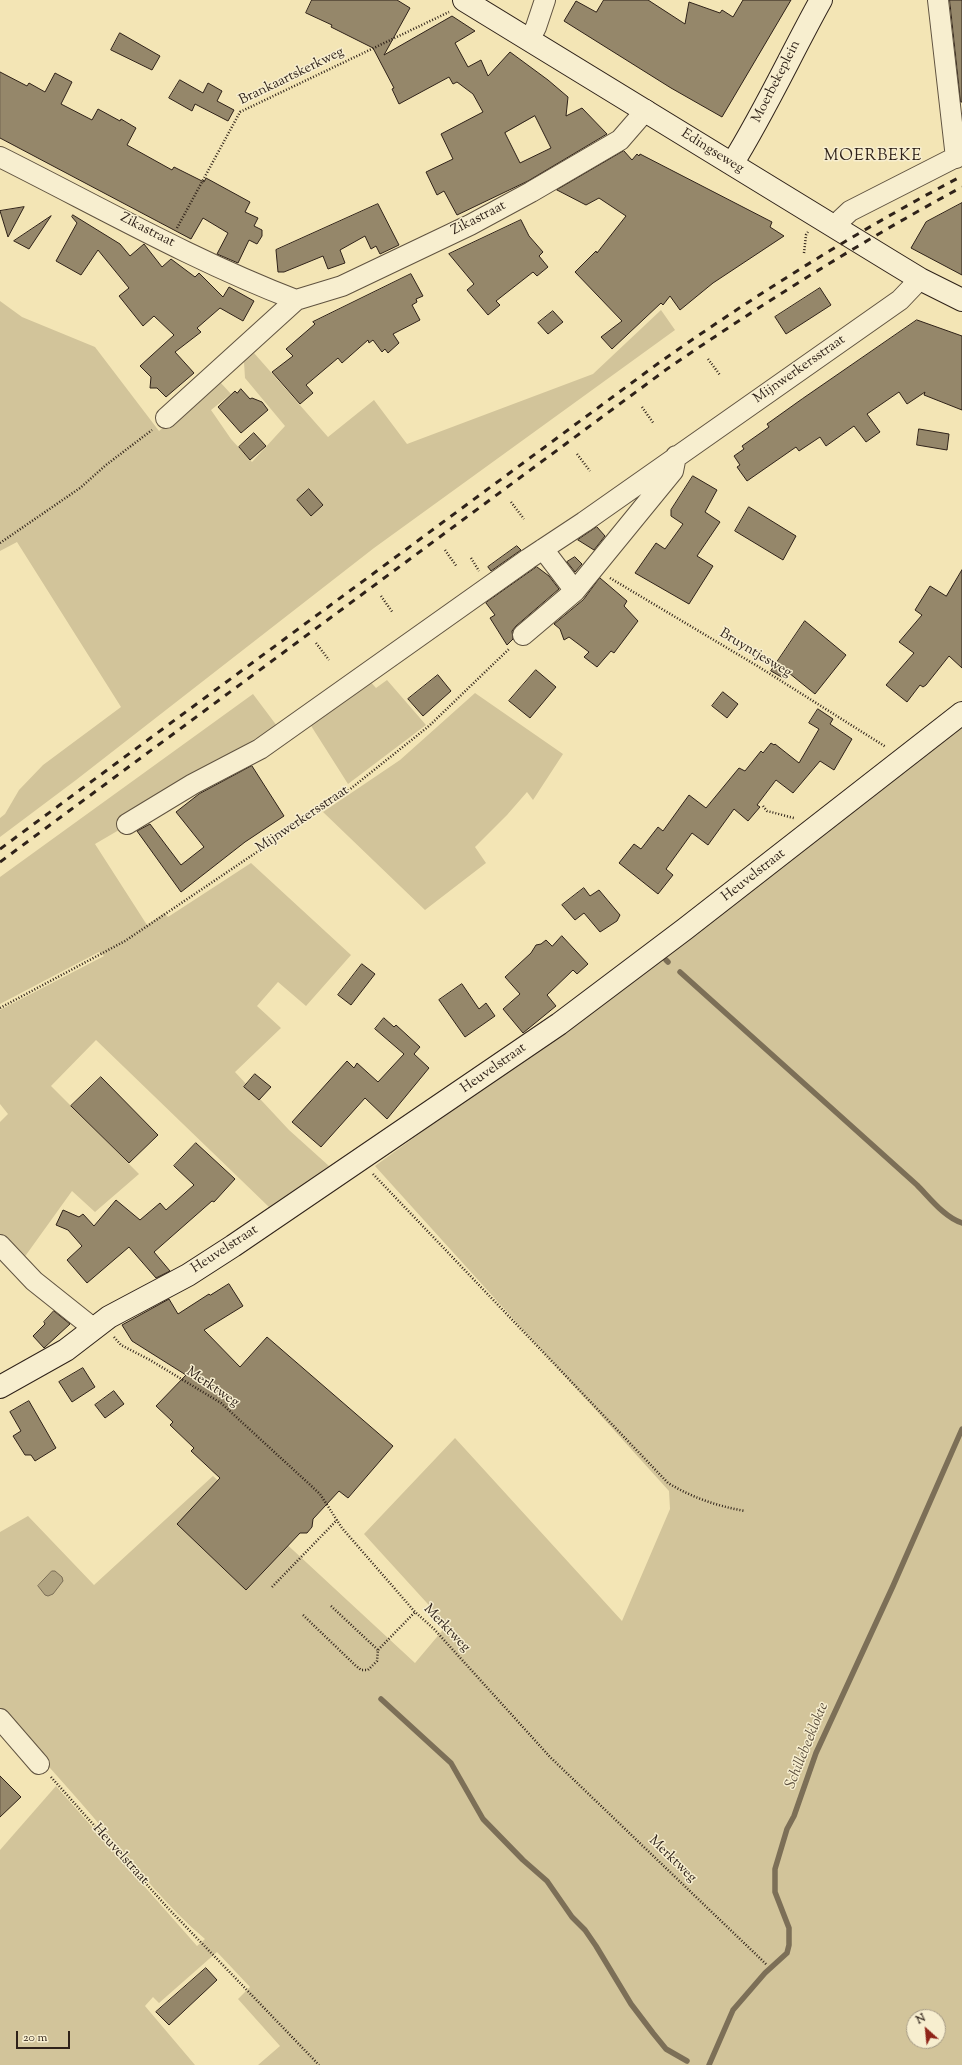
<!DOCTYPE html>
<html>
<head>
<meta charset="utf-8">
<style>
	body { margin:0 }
	#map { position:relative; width:962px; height:2065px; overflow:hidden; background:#f3e5b5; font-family:"Sorts Mill Goudy",serif }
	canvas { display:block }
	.north { position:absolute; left:906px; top:2009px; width:40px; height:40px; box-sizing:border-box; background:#f7eecf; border:1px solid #a79c86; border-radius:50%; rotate:333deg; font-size:11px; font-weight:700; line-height:16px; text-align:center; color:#2f2219 }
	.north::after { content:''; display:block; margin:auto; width:14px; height:18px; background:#8f2418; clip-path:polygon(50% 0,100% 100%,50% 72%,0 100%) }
	.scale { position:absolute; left:16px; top:2031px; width:54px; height:18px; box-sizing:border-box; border:2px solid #2f2219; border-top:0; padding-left:5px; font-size:12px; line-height:14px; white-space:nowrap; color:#2f2219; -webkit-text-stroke:3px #f7eecf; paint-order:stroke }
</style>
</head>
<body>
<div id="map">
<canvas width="962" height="2065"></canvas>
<div class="north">N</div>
<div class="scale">20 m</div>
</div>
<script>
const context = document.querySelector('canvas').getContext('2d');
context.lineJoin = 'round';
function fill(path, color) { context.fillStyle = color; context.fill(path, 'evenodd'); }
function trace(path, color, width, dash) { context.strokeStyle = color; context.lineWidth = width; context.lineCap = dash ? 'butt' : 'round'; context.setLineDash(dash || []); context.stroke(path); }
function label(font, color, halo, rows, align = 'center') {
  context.font = font + ' "Sorts Mill Goudy",serif'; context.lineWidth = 3; context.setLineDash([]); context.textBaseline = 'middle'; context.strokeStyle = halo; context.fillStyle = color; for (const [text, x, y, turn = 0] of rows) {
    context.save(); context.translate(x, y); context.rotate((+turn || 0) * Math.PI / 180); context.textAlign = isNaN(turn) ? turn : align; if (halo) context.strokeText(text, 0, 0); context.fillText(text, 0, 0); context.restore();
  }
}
const green = new Path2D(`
	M0,301l22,16 73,30 64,84 61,-49 11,12 -20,16 20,29 21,23 33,-36 -40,-48 -1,-16 10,-9 74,84 46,-37 33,44 186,-70 68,-64 14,20 -301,218 -298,232 -76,57v-19l5,-4 14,-24 24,-25 78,-58 -104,-165 -17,9z
	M368,679l8,9 11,-8 39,45 -78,59 -40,-63z
	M475,693l88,61 -30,46 -6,-8 -20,23 -32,32 11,16 -61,47 -102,-98 77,-52z
	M253,694l24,32 -99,58 -47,39 -36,21 52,81 17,-12 4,4 83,-54 100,92 -45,51 -28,-24 -21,24 24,22 -46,44 54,58 40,36 -60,41 -173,-167 -45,46 88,88 -44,38 -23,-21 -51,71 -21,-28v-112l8,-8 -8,-10v-94l104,-54 -5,-4 -99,52v-127z
	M962,728v1337h-704l22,-19 -42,-47 12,-12 -33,-35 -58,51 -6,-6 -8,9 50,59h-195v-215l56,-64 141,160 8,-7c-37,-31 -68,-71 -99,-107 -35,-41 -70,-80 -106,-119v-181l28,-16 66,69 119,-109 202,187 32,-38 -83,-91 91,-96 167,183 48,-112 -1,-18 -294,-325 360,-262zM914,2017h24v24h-24z`);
const water = new Path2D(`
	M52,1571h3l7,6 1,4 -10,13 -5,2 -3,-1 -7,-9z`);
const stream = new Path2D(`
	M666,960l2,2
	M680,972l237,213c13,13 27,32 45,38
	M381,1699l70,64 32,56 40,41 24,21 25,36 13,13 11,16 35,58 22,29 13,16 21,12
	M709,2065l24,-55 32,-37 22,-20 2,-8v-17l-14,-36v-23l12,-40 7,-13 22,-63 77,-167 69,-157`);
const building = new Path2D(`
	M312,0h85l13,8 -26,47 68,-39 23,15 -20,12 13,24 13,-7 7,16 22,-24 38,28 20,17 -2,19 16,-8 25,26 -79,47 -71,34 -13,-24 -7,4 -11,-23 27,-13 -12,-25 42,-22 -10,-18 -16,-12 -4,2 -4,-7 -50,27 -7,-15 2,-1 -21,-40 -42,-21 1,-2 -26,-12zM535,116l16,32 -31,15 -15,-30z
	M604,0h44l37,24 4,-22 31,11 2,-3 11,7 10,-17h48l-69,117 -51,-29 -107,-67 12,-20 20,11z
	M950,0h12v102h-1z
	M120,33l40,23 -8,14 -41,-20z
	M0,72l27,14 2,-3 16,9 10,-19 17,9 -11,22 31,16 6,-11 22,12 1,-2 15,9 -9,17 45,25 2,-3 30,15 2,-4 44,24 -5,10 13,6 -4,8 8,4v6l-5,8 -8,-4 -11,23 -21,-9 11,-21 -25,-15 -12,21 -191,-101z
	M180,80l23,13 5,-10 14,8 -5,10 17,9 -6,11 -33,-17 -3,7 -23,-13z
	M624,151l8,9 5,-6 2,2 1,-2 132,68 -2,5 14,9 -71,47 -33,27 -10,-14 -7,9 -2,-2 -49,46 -11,-12 21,-16 -47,-49 21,-21 1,2 29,-37 -27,-18 -13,7 -29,-15z
	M962,203v72l-51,-27 15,-26z
	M378,204l21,41 -19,9 -4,-8 -5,3 -6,-13 -25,14 5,13 -17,6 -5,-13 -39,16h-6l-2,-22z
	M24,207l-16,30 -8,-26z
	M73,215l47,29 10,12 14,-12 18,23 9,-8 24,18 4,-4 24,24 6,-10 25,14 -11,20 -23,-13 -23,20 4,4 -26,20 19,21 -28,24 -9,-9h-7l1,-11 -11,-11 34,-31 -20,-19 -11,10 -24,-30 10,-8 -31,-38 -17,25 -25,-14 21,-38 -5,-6z
	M51,216l-22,33 -15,-8z
	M521,220l8,16 14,16 -4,4 9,11 -11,9 -4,-4 -37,29 4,4 -12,10 -21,-25 7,-6 -25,-30z
	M411,274l12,22 -7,3 1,3 -5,3 8,15 -27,14 6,9 -11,10 -3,-4 -3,3 -9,-12 -4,3 -1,-3 -26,23 -4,-5 -32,27 7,8 -13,11 -28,-32 21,-16 -7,-7 29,-25 -2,-2z
	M820,288l11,17 -45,29 -11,-17z
	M553,311l10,11 -15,12 -10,-11z
	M917,320l45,16v74l-38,-15 1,-3 -18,12 -8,-12 -32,22 13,18 -14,10 -12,-16 -28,20 -6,-9 -21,14 -3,-4 -49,34 -10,-14 3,-2 -6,-9 10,-7 -2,-3 27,-19 -2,-3 35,-25z
	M241,389l9,10 2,-1 10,4 6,8 -27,23 -23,-26 17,-16 2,2z
	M919,429l30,5 -2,16 -30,-5z
	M254,433l12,13 -16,14 -11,-13z
	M693,476l24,14 -12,22 15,10 -23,34 16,10 -24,38 -54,-31 21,-30 9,6 18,-25 -12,-8v-6z
	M309,489l14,16 -12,11 -14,-16z
	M749,507l47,29 -13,24 -48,-29z
	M597,527l8,9 -11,14 -16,-10z
	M517,546l4,4 -30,21 -3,-4z
	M575,557l7,7 -7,8 -8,-10z
	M537,567l12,9 10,13 -43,37 -4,5 1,8 -6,6 -17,-27 5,-3 -9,-12z
	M962,570v98l-13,-12 -23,29 -3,2 -3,-2 -13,17 -21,-17 28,-32 -15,-11 23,-27 -7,-5 15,-24 16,10z
	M600,578l27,23 -3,5 14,15 -24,32 -3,-2 -14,16 -13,-10 5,-5 -20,-15 -5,3 -4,-11 -6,-5 29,-24z
	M805,621l41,34 -31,39 -26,-21 -4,6 -14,-8z
	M536,670l20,17 -26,31 -21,-17z
	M438,675l13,16 -28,25 -15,-17z
	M723,692l15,12 -11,14 -15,-12z
	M818,709l15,10 -3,5 22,15 -18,31 -14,-9 -27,32 -17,-13 -19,25 3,2 -12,14 -14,-12 -26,36 -16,-12 -26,36 7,6 -15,19 -39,-31 15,-19 7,5 17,-22 5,4 26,-36 17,13 33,-40 6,3 16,-20 2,2 8,-10 3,2 1,-1 24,19 20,-34 -10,-6z
	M252,766l32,50 -39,26 -64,50 -44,-61 13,-7 31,41 23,-18 -28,-35 23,-18z
	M584,888l6,8 9,-6 21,25 -3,6 -17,11 -16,-19 -9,7 -13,-15z
	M562,936l26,28 -11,10 -4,-4 -26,25 9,11 -33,27 -20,-24 17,-15 -15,-17 26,-24 5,-8 5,-1 5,-4 6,6z
	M362,964l13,10 -24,31 -13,-10z
	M462,984l17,25 7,-6 9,13 -30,21 -26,-37z
	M384,1018l10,9 2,-2 24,22 -6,7 15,14 -42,51 -22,-21 -44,49 -29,-25 55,-61 7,7 3,-5 21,19 26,-28 -29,-25z
	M255,1074l16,13 -12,13 -15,-13z
	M101,1077l57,58 -29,28 -58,-57z
	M196,1143l39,36 -21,23 -2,-1 -58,51 16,19 -14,7 -27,-31 -42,36 -20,-23 15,-14 -14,-16 -12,-5 7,-15 16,7 4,-3 11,12 22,-26 24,20 20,-17 6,7 28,-25 -20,-19z
	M229,1284l14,22 -39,24 36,37 27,-30 126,109 -45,52 -9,-7 -26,28 -1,8 -5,6h-7l-54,57 -69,-66 43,-46 -29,-27 3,-3 -24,-23 3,-3 -17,-16 30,-31 -54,-34 -10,-16 47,-26 9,15 31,-20 1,1z
	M54,1311l16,13 -26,24 -11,-12 12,-12 -1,-2z
	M83,1368l12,19 -23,15 -13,-20z
	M114,1391l10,13 -19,14 -10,-13z
	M29,1401l27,47 -21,13 -4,-6h-6l-12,-19 8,-5 -11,-19z
	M0,1776l21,21 -21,20z
	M206,1968l11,12 -48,45 -13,-13z`);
const path = new Path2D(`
	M177,228l63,-116 209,-100
	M804,253l2,-18 2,-3
	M708,359l12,16
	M642,407l12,17
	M577,454l13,17
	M511,502l13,17
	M0,543l80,-55 26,-23 46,-35
	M445,550l12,17
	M471,558l8,13
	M610,578l149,89 127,80
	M381,596l12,17
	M316,643l13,17
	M763,806l4,5 27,7
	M0,1008l125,-67 224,-151 80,-64 81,-78
	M373,1174l295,309c25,15 49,23 77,28
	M114,1337l7,8 29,15 71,43 99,91 22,34 73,84 19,17 116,128 217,208
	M272,1587l65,-67
	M331,1606l47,44
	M303,1615l52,50 6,5h7l9,-9 1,-11 37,-38
	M51,1777l115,129 153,159`);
const street = new Path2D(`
	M938,0l18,158
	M530,39l6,-12 9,-27
	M0,157c98,49 194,104 296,143
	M834,226l16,-15 112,-57
	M166,418l130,-118 46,-14 128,-61 61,-33 89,-52 26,-30
	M543,549l32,42
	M523,635l52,-44 98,-120 3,-15
	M127,824l66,-40 67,-35 268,-190 56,-37 316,-222 20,-21
	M0,1245l34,36 59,47
	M0,1719l39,45`);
const secondary = new Path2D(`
	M464,0l428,262 28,17 42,21
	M732,164c33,-53 59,-110 89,-164
	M0,1387l66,-37 43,-33 79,-42 45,-29 326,-222 126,-95 277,-216`);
const rail = new Path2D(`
	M0,849l660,-487c97,-68 197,-131 302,-186
	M0,862l667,-493c95,-65 193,-127 295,-182`);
const streetNames = [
	["Brankaartskerkweg",292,77,-26],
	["Moerbekeplein",777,82,-63],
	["Edingseweg",712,152,32],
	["Zikastraat",479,219,-27],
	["Zikastraat",147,231,27],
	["Mijnwerkersstraat",800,370,-35],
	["Bruyntjesweg",755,654,31],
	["Mijnwerkersstraat",303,820,-34],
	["Heuvelstraat",754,876,-38],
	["Heuvelstraat",494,1069,-35],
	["Heuvelstraat",225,1250,-33],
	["Merktweg",212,1388,34],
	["Merktweg",446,1629,46],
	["Heuvelstraat",120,1855,48],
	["Merktweg",672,1860,44]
];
const waterNames = [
	["Schillebeeklokte",808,1746,-68]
];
const quarterNames = [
	["MOERBEKE",873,157]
];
fill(green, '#d2c49a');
fill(water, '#b0a380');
trace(water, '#7c6f57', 1);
trace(stream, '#7c6f57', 5.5);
fill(building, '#95876a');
trace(building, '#2f2219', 1);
trace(street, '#605340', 22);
trace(secondary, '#2f2219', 24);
trace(path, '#2f2219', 2.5, [1, 2]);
trace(street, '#f7eecf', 20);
trace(secondary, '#f7eecf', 22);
trace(rail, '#2f2219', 3, [7, 7]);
label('14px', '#2f2219', '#f7eecf', streetNames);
label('italic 15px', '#5c4f3d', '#f7eecf', waterNames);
context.letterSpacing = '1px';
label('16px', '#2f2219', '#f7eecf', quarterNames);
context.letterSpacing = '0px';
</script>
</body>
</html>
